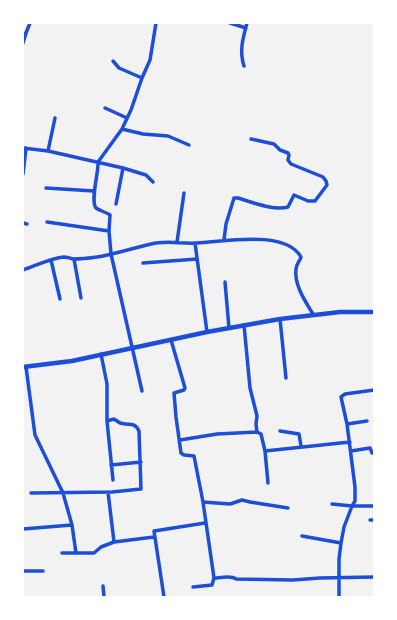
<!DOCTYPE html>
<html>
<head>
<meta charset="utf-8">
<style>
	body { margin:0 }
	#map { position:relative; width:397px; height:620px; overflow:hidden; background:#f2f2f2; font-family:"Crimson Pro",serif }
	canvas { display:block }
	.frame { position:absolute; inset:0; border:24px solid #fff; pointer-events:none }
</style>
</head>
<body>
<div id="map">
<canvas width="397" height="620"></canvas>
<div class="frame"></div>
</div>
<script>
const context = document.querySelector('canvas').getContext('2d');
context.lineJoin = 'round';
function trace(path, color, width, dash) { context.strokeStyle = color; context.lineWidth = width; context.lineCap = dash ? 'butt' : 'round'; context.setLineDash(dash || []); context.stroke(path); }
const minor = new Path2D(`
	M230,23l16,5
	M23,34l3,-1 4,-10
	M23,43l3,-10
	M113,61l6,7 23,10
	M244,66c-5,-15 -1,-28 3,-43
	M105,108l22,10
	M122,129l21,5 25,2 21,9
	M23,148l25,3 75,17 23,7 7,7
	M48,151l7,-33
	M98,162c1,9 -8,39 -2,46 4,3 10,4 14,7l-1,16 2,23 31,137
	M98,162l24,-33 9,-19 11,-32 8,-18 6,-37
	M23,174l3,-26
	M46,188l48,3
	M116,204l7,-36
	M47,222l62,9
	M23,223l4,1
	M224,240l2,-16 8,-26h4c13,4 36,13 50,9l6,-12 14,6h7l12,-16 -1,-4 -3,-4 -32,-13 -3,-4 1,-5 -1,-2 -8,-3 -6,-6 -23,-5
	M177,242l7,-49
	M195,243l12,89
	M74,259l7,39
	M51,260l9,39
	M143,263l54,-4
	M23,270c12,-4 28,-12 41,-13 3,0 6,1 9,2 8,0 17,-1 24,-2 18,-3 36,-9 54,-13 15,-4 30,0 46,-1 26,-1 88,-14 104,14 -1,4 -5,7 -5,12 -2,16 9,32 17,45
	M225,282l4,46
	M280,319l6,59
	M244,325l6,63 7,28 -1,8 1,8 4,2 4,17 3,32
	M171,340l14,48 -1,2 -10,3 2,24 5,36 3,2 10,1 9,46 11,76 -2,7 -19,2
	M101,354l6,30v37l6,59
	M26,367l9,68 28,58 9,32 4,28
	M347,424l20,-3
	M280,431l19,3 2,12
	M180,440l37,-6 40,-2
	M265,451l85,-9
	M351,451l19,-3 2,5h2
	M111,465l30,-3
	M108,492l6,50
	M31,493l81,-1 29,-3 -2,-58c-5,-10 -10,-5 -19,-8 0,0 -6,-4 -6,-4l-7,2
	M203,502l27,2 12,-4 8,2 38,6
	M332,504l20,2h22
	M370,520h4
	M23,529l49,-4
	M302,536l39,7
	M62,553h32l7,-6 13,-5 40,-5
	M23,571h20
	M214,578c7,0 17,-3 22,1l57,1 27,-2 54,-1
	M103,586l1,11
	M164,597l-10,-66 51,-8
	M339,597v-38l2,-16 3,-16 8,-21 3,-5v-14l-8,-63 -6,-27 4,-3 29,-4`);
const tertiary = new Path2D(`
	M23,367l49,-6 135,-29 73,-13 60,-7h34`);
trace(minor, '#1d4ed8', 3.5);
trace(tertiary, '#1d4ed8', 4.5);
</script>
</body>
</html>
